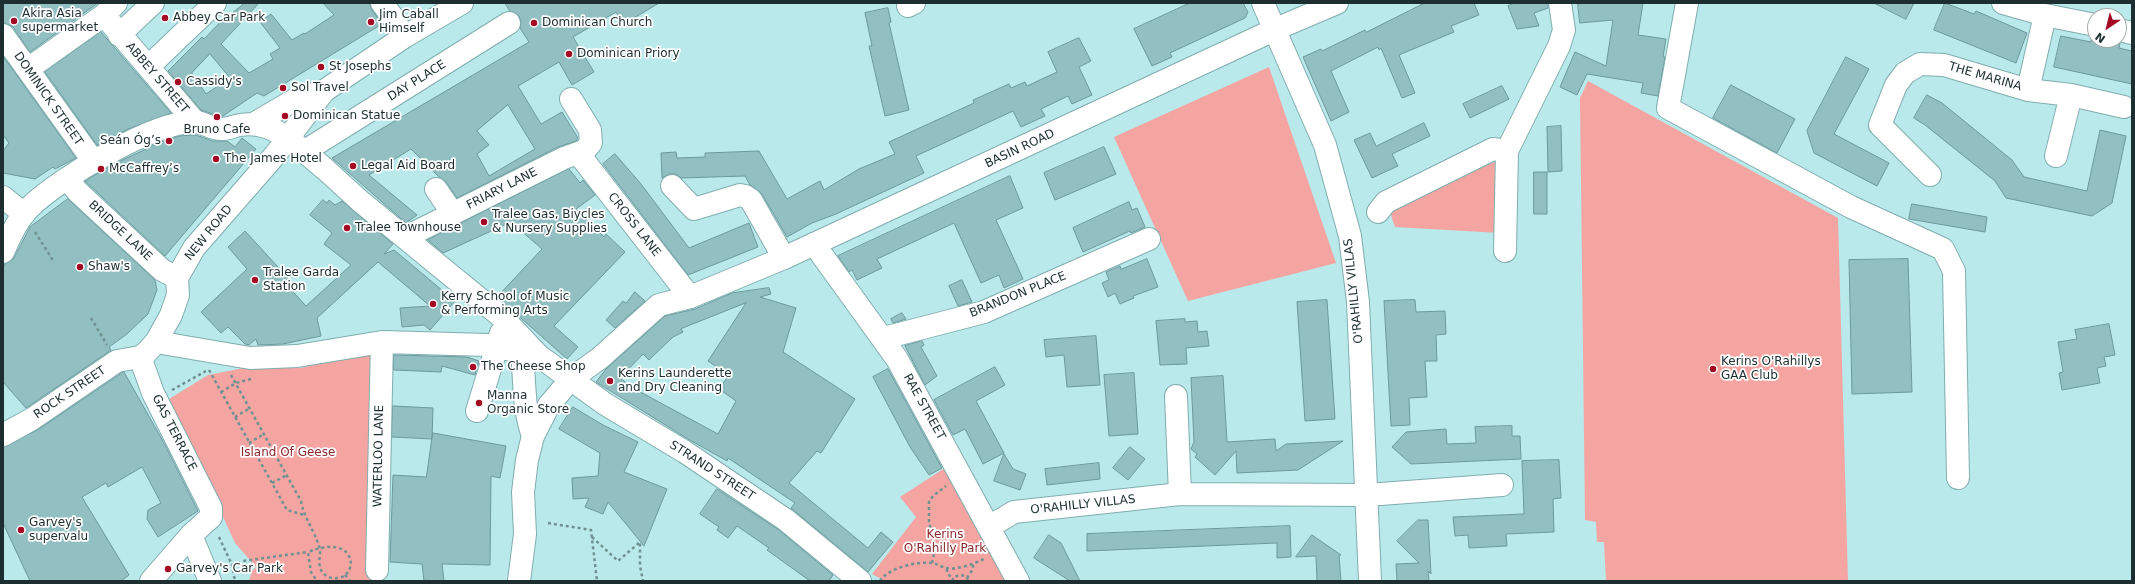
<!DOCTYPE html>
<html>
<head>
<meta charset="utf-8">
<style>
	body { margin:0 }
	#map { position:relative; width:2135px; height:584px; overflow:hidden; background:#bae9eb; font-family:"DejaVu Sans",sans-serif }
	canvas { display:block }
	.frame { position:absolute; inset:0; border:4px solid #1c2e2f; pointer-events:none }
	.north { position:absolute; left:2087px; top:8px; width:40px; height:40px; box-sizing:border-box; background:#fff; border:1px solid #a4abac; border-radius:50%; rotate:215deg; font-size:11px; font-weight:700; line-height:16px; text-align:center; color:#1c2e2f }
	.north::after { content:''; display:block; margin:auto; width:14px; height:18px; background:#a40923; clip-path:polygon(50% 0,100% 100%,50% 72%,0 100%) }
</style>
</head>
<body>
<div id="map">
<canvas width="2135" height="584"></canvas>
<div class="frame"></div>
<div class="north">N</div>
</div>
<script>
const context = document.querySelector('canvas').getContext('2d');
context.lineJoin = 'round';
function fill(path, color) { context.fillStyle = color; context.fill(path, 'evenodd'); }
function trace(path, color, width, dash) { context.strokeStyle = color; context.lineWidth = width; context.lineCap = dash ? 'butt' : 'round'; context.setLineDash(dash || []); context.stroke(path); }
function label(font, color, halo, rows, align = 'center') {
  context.font = font + ' "DejaVu Sans",sans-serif'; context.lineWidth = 3.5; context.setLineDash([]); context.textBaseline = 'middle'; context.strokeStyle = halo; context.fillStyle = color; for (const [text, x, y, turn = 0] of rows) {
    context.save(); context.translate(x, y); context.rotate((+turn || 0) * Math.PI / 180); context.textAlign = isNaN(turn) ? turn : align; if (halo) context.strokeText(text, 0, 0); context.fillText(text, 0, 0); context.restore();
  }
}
const green = new Path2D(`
	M1269,67l67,196 -148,38 -74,-164z
	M1588,81l250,137 10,363h-242l-2,-39h-7l-1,-20 -11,-2 -5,-422z
	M1494,162l4,2 2,69 -105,-6 -4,-12 1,-8z
	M374,350l9,231h-134l3,-10 4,-4 -21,-24 -66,-144 39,-24 41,-8 52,1z
	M948,466l60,115h-123l-13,-7 44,-57 -16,-20z`);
const building = new Path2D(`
	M3,3h95l-68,49 -17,-25 -10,-4z
	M245,3h14l-38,41 28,29 24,-14 -3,-5 10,-6 -20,-26 11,-8 21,26 12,-7 1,1 29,-19 -11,-12h46l3,7 10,14 -118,72 -7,-3 -34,23h-5l-17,-6 -33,-39 34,-34 2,2 24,-25 1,1zM210,54l20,24 -24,16 -14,-21z
	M505,3h154l-35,21 -8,-12 -43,25 21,35 -22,13 -13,-23 -41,24 23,38 21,-12 16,26 -2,3 -18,6 -101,51 -11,-16 -7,-5 -28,-28 -42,26 48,40 -11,8 -74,-65 197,-116 -9,-14 1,-6 -2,-6 -9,-5zM508,105l27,44 -46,27 -12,-22 12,-9 -12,-14z
	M1190,3h53l5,9 -3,6 -75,35 2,4 -20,9 -18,-37z
	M1425,3h49l5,12 -28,11 3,6 -55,23 16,38 -13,5 -21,-50 -2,2 -1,-3 -47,24 18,41 -18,9 -28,-64 18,-8 1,2 43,-21 1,2z
	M1515,3h33v5l-14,5 5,13 -22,3 -9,-23z
	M1578,3h65l-5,32 28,4 -3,18h2l-7,39 -17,-3 2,-10 -56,-9 -10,21 -17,-8 15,-35 31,14 7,-46 -33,3z
	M1874,3h40l-8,16z
	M1945,3l29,11 2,-3 51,22 -11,30 -82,-33z
	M888,8l3,14 -2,1 20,87 -24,6 -16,-70h3l-7,-33z
	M101,32l70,81 -43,16 -31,16 -52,-73z
	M2061,36l30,6v-2l24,2 5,1 -1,5 13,3v33l-78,-17z
	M1079,38l12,23 -12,6 13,28 -20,9 -4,-8 -27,13 4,7 -24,11 -8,-16 -97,45 8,17 -88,41 -24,9 -25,14 -25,-43 -12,-9 -5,-9 -64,2 -5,-4h-7l-7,4 -1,-25 15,-1 1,6 28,-1v-4l54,-2 28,48 33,-18 4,9 35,-21 36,-15 -6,-12 85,-39 -1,-3 36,-16 2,4 14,-6 2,4 30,-14 -9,-20z
	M3,56l73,102 -21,11 -2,-2 -18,12 -32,-6v-22l6,-8 -6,-8z
	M1846,57l23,12 -35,65 55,29 -12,23 -63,-33 -7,-22z
	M1731,85l64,34 -18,34 -64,-35z
	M1502,86l7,13 -39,19 -7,-14z
	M1927,95l15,8 70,57 12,17 63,14 13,-61 26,6 -14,67 -20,13 -86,-18 -11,-17 -70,-56 -11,-7z
	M1424,123l6,13 -38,18 6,12 -26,12 -18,-38 16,-7 6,13z
	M1561,126l1,45 -14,1 -1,-45z
	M196,135l17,6h14l8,6 7,-9 14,11 -91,107 -80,-75 29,-17 47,-22 19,-6z
	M1104,147l12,27 -61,26 -11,-27z
	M615,154l26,30 48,64 60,-25 9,24 -70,28 -85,-111z
	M569,169l11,14 3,-3 12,15 -19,14 28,28 2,-3 19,18 -71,74 24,21 -11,12 -70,-62 45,-48 -31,-27 -68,31 -15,-13z
	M1534,172h13v42h-13z
	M1010,176l13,32 -27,12 27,59 -19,9 -5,-13 -18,8 -27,-60 -77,36 5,9 -25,12 -5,-10 -3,2 -11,-16z
	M68,199l87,81 2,10 -9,24 -21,20 -18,13 2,3 -85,58 -23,-26v-114l2,-4 9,-6 16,-31z
	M323,200l4,3 2,-3 6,5 7,-4 51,43 -9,10 10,-4 61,51 -25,29 -6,-5 -22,2 -2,-19 30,-2 -52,-44 -61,56 4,18 -38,8 -25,1 -2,-6 -7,6 -4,-1 -17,-17 -7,6 -20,-21 46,-43 -19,-22 17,-16 44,48 -4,4 21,23 45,-41 -27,-21 8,-11 -22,-18z
	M1129,202l3,8 5,-2 8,19 -14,6 -1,-2 -47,21 -10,-24z
	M1912,204l75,13 -2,15 -76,-13z
	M1147,259l11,28 -25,9 1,2 -14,6 -5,-11 -7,4 -6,-14 7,-3 -3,-8 14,-6 1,3z
	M1908,259l4,133 -60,2 -3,-134z
	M962,280l10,22 -14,4 -9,-20z
	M769,288l2,6 -11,3 36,11 -13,44 72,47 -34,54 -4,-2 -28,32 79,65 13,-16 12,10 -25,30 -77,-64 4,-5 -67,-45 -1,3 -39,-22 -92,-57 10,-13 59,-53 30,-7 37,-16zM746,303l-38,58 21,14 -10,14 17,12 -18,33 -85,-46 -13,-10 23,-24 6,6 24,-23 10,-5 -2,-3z
	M635,292l10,9 -30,27 -9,-8 17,-19 3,2z
	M1327,300l8,119 -30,2 -8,-119z
	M1415,300l1,12 29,-1 1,23 -10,1 1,26h-12l2,36 -18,1 1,27 -19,1 -7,-125z
	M902,313l4,6 -13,4 -2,-4z
	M1185,319v3l12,-1 1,11 9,-1 2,15 -23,2 1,16 -27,1 -4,-44z
	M2109,324l6,31 -11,2 2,9 -9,2 3,15 -38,7 -3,-17 4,-1 -5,-30 19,-3 -2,-9z
	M1096,336l4,49 -33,2 -3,-32 -18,2 -2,-17z
	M922,341l2,4 -3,2 16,29 -12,9 -20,-39z
	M394,355l73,2 12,4 -4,14 -33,-9 -1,6 -47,-2z
	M995,367l10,18 -29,16 28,52 -21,11 -18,-35 -12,6 -19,-35z
	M888,369l54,99 -13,7 -19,-28 -37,-70z
	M124,372l40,71 34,68 -40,26 -11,-18 1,-9 13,-7 -19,-36 -34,20 -2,-4 -24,14 47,78 -8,6h-91l-27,-58v-76l36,-18z
	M1134,373l4,61 -29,2 -5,-61z
	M1223,376l4,66 48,-3 1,12 10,-7 57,-3 -45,29 -61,3 -1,-22 -21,24 -20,-18 2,-3 -6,-5 3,-7 -3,-64z
	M393,406l40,2 -1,31 -40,-2z
	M573,407l30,18 35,17 -14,30 43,17 -23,57 -36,-44 -5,12 -18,-7 4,-9 -16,1 -1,-21 26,-2 2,-23 -41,-24z
	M1512,426v10h8l1,23 -110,5 -19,-17 14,-15 40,-3 1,15 29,-1 -1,-16z
	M433,433l73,13 -6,32 -9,-2 -1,89 -48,-1 2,17h-20l-2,-17 -32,-2 3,-87 33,2z
	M1130,447l15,12 -17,21 -15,-12z
	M1004,454l9,15 13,5 -6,16 -26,-9z
	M1559,460l2,38 -8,1 1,33 -48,2 1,12 -38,2 -1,-13 -13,1 -2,-19 71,-3 -2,-53z
	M1099,463l1,16 -53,6 -2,-16z
	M717,489l62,41 54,45 -4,6h-19l-43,-31 2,-2 -32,-22 -9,12 -11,-8 2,-3 -19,-13z
	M1418,520h10l3,54 -3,-3 1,10h-32l-1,-17 23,-1 -22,-22z
	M1290,526l1,31 -14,1v-15l-190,8v-17z
	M1049,535l12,8 19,38h-10l-36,-23z
	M1312,535l29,20h-2l2,26h-24l-1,-25 -20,1z`);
const path = new Path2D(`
	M35,232l19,30
	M91,318l16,27
	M209,370l78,140 17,5
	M231,375l70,126c3,17 13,29 18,45 3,7 -2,16 2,24 2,4 7,8 12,8 26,4 28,-47 -25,-26l3,20 6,9
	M172,390l34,-19
	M221,392l15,-9 15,-4
	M235,417l15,-9
	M249,443l15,-9
	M272,483l15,-8
	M548,523l43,7 6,51
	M219,537l13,28 3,16
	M592,537l26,24 22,-19v24l3,15
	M932,563l3,-14 -6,-27v-20l4,-6 13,-10
	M232,565l11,-4 65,-9
	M947,569v4l6,6
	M345,575l5,6
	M967,578l6,-9v-5
	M880,581c8,-13 37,-20 51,-18 5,0 10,4 15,5 11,2 28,-4 38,-9
	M952,581l2,-4 6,-2 6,1 3,5`);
const minor = new Path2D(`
	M116,3l-12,12 91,107
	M382,3l12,16 10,18
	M1263,3l62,142 25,91 8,66 12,279
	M1687,3l-19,105 183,99 92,42 11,22 4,207
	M2003,3l42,12 50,10
	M908,6l6,-3
	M2119,30l13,3
	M3,35l91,127
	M119,35l34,-32
	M148,67l67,-64
	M28,69l76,-54
	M2028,90l43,5 53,12
	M571,99l19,31 1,13 -11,13
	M288,138l37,31 35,32 143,117 36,38 66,48 80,48 101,68 74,61
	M305,151l204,-128
	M2056,156l15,-61
	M1930,175l-50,-50 16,-40 9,-12 15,-9 24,1 84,25 17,-75
	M67,179l11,13 84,78 15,8
	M672,186l22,23 46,-14 5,1 6,4 33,58
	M436,189l17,25
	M3,197l21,17
	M1378,212l8,-10 107,-53 14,2
	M406,237l158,-79 14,-5 112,144
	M814,244l83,115 121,222
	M1505,251l2,-100 52,-105 5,-16 -4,-27
	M884,338l100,-26 165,-73
	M156,342l94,16 47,-2 85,-14 106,3 51,11
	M522,353c3,29 1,56 11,83
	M140,357l13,36 58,115v9l-20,18 -40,46
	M1176,396l4,98
	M477,411l24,-78
	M989,527l25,-15 166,-18 187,1 135,-10
	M191,535l19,46
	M377,570l5,-228`);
const major = new Path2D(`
	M255,123l41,-24 28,-8 80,-54 58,-34
	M3,252c7,-15 14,-32 26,-44 29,-29 126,-88 166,-86 9,0 18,8 27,7 6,0 12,-3 18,-4 18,-3 32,3 48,13
	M3,435l29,-16 85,-58 23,-4 6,-4 10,-11 15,-27 7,-20 -1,-17 17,-30 81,-93 49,-64
	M519,581l6,-47 -2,-42 4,-32 6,-24 16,-31 22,-26 29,-21 59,-53 31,-8 94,-39 492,-229 61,-26`);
const markers = [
	[165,18,4,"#a40923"],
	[14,21,4,"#a40923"],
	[371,22,4,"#a40923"],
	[534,23,4,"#a40923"],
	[569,54,4,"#a40923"],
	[321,67,4,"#a40923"],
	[178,82,4,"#a40923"],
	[283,88,4,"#a40923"],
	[285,116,4,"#a40923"],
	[217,117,4,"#a40923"],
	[169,141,4,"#a40923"],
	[216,159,4,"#a40923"],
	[353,166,4,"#a40923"],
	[101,169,4,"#a40923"],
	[484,222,4,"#a40923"],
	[347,228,4,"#a40923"],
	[80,267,4,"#a40923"],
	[255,280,4,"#a40923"],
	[433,304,4,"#a40923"],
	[473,367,4,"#a40923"],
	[1713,369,4,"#a40923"],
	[610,381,4,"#a40923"],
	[479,403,4,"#a40923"],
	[21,530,4,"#a40923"],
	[168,569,4,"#a40923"]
];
const poiNames = [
	["Akira Asia",22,14],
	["supermarket",22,28],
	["Jim Caball",379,15],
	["Himself",379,29],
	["Abbey Car Park",173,18],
	["Dominican Church",542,23],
	["Dominican Priory",577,54],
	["St Josephs",329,67],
	["Cassidy's",186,82],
	["Sol Travel",291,88],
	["Dominican Statue",293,116],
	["Bruno Cafe",217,130,"center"],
	["Seán Óg’s",161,141,"right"],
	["The James Hotel",224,159],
	["Legal Aid Board",361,166],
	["McCaffrey’s",109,169],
	["Tralee Gas, Biycles",492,215],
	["& Nursery Supplies",492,229],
	["Tralee Townhouse",355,228],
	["Shaw's",88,267],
	["Tralee Garda",263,273],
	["Station",263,287],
	["Kerry School of Music",441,297],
	["& Performing Arts",441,311],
	["Kerins O'Rahillys",1721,362],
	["GAA Club",1721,376],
	["The Cheese Shop",481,367],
	["Kerins Launderette",618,374],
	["and Dry Cleaning",618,388],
	["Manna",487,396],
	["Organic Store",487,410],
	["Garvey's",29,523],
	["supervalu",29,537],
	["Garvey's Car Park",176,569]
];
const streetNames = [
	["THE MARINA",1985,77,16],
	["ABBEY STREET",157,78,49],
	["DAY PLACE",417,81,-32],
	["DOMINICK STREET",48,99,55],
	["BASIN ROAD",1020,149,-25],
	["FRIARY LANE",502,189,-27],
	["CROSS LANE",634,225,52],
	["BRIDGE LANE",120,231,43],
	["NEW ROAD",209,233,-51],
	["O'RAHILLY VILLAS",1354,291,-96],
	["BRANDON PLACE",1018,295,-22],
	["ROCK STREET",70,393,-34],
	["RAE STREET",924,407,61],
	["GAS TERRACE",174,433,63],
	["WATERLOO LANE",379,456,-89],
	["STRAND STREET",712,471,33],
	["O'RAHILLY VILLAS",1083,505,-6]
];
const parkNames = [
	["Island Of Geese",288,453],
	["Kerins",945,535],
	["O'Rahilly Park",945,549]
];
fill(green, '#f4a5a1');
fill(building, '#92bfc1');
trace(building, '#6d999b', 1);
trace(minor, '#80adaf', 24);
trace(major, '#80adaf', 24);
trace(path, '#709192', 2.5, [3, 3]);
trace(minor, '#fff', 22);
trace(major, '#fff', 22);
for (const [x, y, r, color] of markers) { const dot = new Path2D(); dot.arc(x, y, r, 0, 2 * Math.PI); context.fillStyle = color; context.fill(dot); trace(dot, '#fff', 1.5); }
label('12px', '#1c2e2f', '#fff', poiNames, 'left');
label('12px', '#1c2e2f', '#fff', streetNames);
label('12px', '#8d282c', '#fff', parkNames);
</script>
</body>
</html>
